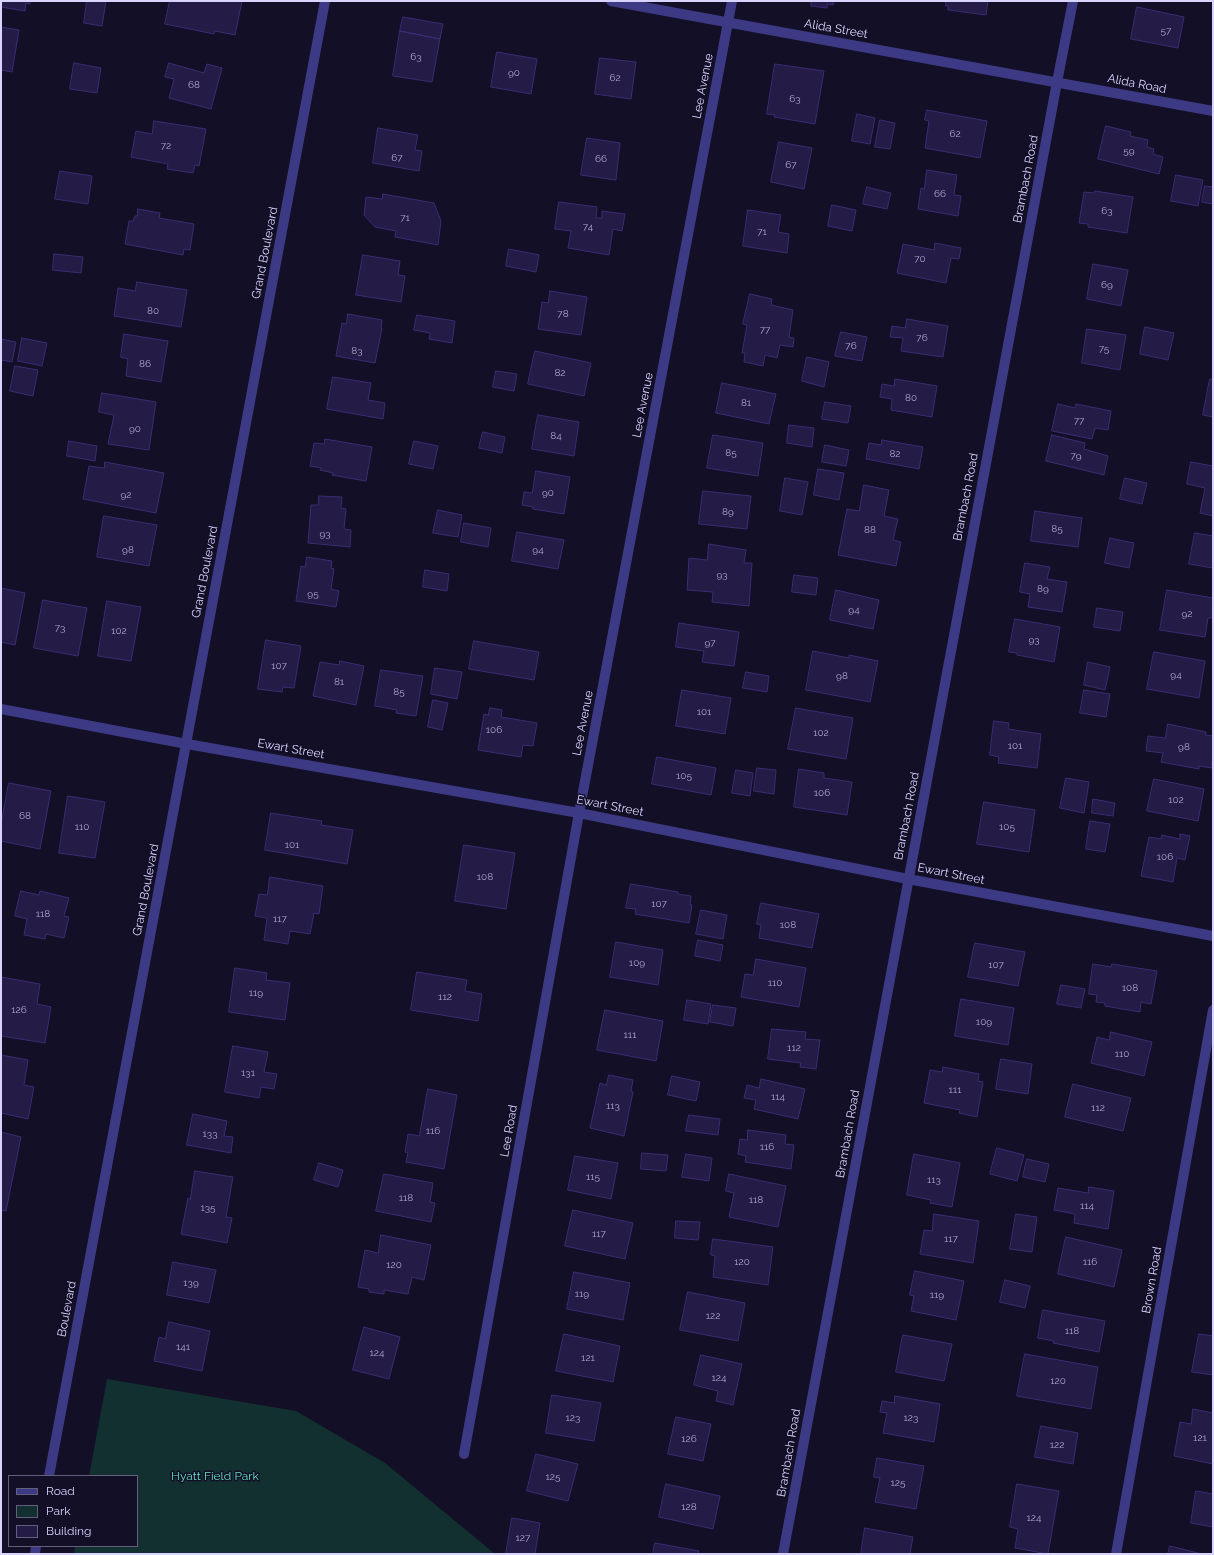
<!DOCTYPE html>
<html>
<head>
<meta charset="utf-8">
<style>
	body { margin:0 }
	#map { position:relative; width:1214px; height:1555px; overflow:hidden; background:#130f26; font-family:Raleway,sans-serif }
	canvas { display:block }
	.frame { position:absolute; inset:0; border:2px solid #d9d4ff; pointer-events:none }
	.legend { position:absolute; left:8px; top:1475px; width:130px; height:72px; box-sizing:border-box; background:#130f26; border:1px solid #625e7d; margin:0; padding:5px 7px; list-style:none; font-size:12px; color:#d9d4ff }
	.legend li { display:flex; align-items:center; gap:8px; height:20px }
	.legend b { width:20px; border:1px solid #625e7d }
</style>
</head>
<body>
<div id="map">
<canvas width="1214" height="1555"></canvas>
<div class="frame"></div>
<ul class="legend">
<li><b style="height:5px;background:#3d3a85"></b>Road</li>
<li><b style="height:11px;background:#12302f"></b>Park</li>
<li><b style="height:11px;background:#241b47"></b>Building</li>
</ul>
</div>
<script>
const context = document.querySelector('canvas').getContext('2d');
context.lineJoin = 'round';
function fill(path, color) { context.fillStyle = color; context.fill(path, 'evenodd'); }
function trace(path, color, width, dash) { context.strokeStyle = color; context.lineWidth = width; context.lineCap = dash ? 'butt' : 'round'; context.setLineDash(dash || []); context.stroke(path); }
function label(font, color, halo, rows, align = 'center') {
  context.font = font + ' Raleway,sans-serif'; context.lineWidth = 3; context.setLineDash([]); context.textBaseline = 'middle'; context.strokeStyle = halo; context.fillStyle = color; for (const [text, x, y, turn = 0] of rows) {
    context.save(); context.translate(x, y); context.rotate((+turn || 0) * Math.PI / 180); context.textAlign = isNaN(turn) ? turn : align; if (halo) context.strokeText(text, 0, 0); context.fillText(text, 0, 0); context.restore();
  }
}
const green = new Path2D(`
	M107,1379l189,32 89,52 110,91h-421l1,-8h62v-70h-48z`);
const building = new Path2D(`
	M1,1h29v3l-4,-1 -1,8 -24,-4z
	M87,1h19l-4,25 -18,-3z
	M170,1h72l-7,34 -20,-4 -1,3 -49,-10z
	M806,1h28l-1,4 -6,-1v4l-16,-2v-4z
	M946,1h42l-2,14 -38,-5v-4h-2z
	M1137,7l47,10 -6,31 -47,-9z
	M403,17l40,7 -3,15 -40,-8z
	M1,27l18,3 -7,42 -11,-2z
	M400,31l40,8 -8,43 -39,-6z
	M497,52l40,7 -6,35 -40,-7z
	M600,58l36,4 -5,37 -36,-5z
	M74,63l27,5 -4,25 -27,-4z
	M169,63l35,10 3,-9 15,4 -11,41 -42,-11 5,-19 -9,-2z
	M775,64l49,7 -9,53 -41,-7 1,-2 -8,-1z
	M927,110l60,11 -7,37 -55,-10 4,-27 -4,-1z
	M857,114l18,4 -5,26 -18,-3z
	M880,120l15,3 -5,26 -15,-2z
	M154,121l52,8 -7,37 -4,-1 -2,8 -26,-4 1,-5 -37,-7 5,-26 16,3z
	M1106,126l25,6 -1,4 18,4 -1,7 7,2 -1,5 10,3 -4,17 -61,-15z
	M378,128l40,7 -3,15 7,1 -3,20 -46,-8z
	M587,138l33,5 -4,37 -35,-5z
	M779,142l33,6 -8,41 -33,-7z
	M927,170l30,5 -3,20 7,1 -3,20 -40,-7 3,-21 3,1z
	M60,171l32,5 -4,28 -33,-5z
	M1176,175l27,5 -5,26 -27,-5z
	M1205,186l8,1v17l-11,-2z
	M867,187l24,6 -4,16 -24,-5z
	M1095,191l38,6 -6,36 -39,-6v-3l-9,-1 5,-31 10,1z
	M383,194l51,9 7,18 -3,24 -43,-8 1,-6 -21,-4 -11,-12 2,-18 16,2z
	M559,202l38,5 -1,11h6v-7l23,3 -3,17 -9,-2 -4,26 -41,-7 3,-17 -16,-2z
	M832,205l24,5 -4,21 -24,-5z
	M138,209l22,4 -1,5 35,6 -4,26 -6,-1 -1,6 -58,-11 4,-23h4l2,-5h2z
	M748,210l33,5 -3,17 11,2 -2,19 -44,-7z
	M935,243l26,5 -2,11 -8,-1 -5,25 -49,-10 6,-29 31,6z
	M509,249l30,6 -3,17 -30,-6z
	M54,254l29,3 -2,16 -28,-3z
	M363,255l37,6 -2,14 7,1 -4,26 -45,-7z
	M1093,264l35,6 -7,36 -34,-7z
	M137,282l50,8 -6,37 -67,-11 4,-28 17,3z
	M550,291l37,6 -6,38 -43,-6 4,-27 6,1z
	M750,294l22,5 -1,6 22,5 -4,27 5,1 -1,9 -13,-2 -3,13 -12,-3 -2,11 -19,-4 1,-9h-3l5,-28 -4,-1z
	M348,314l34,6 -1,8h1l-7,35 -39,-7 6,-33 4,1z
	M417,315l38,6 -3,22 -23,-4 1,-6 -16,-3z
	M907,319l41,7 -5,31 -42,-6 2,-13 -13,-1 2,-11 13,2z
	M1145,327l29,6 -6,27 -28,-6z
	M1087,329l39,6 -6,35 -38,-7z
	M841,332l26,5 -5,24 -27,-5z
	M124,334l44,7 -7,41 -35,-6 2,-17 -7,-2z
	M22,338l25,5 -5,23 -24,-5z
	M1,339l15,3 -4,20 -11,-2z
	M535,351l56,12 -7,33 -56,-12z
	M807,357l22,5 -5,25 -22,-6z
	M15,366l23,4 -5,26 -23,-5z
	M496,371l21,3 -3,17 -21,-4z
	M333,377l38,6 -3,17 17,3 -2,16 -56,-10z
	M895,379l42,7 -5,31 -41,-7 1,-11 -12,-2 2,-13 12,2z
	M1210,379l3,1v37l-10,-2z
	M722,383l54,11 -7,30 -53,-11z
	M102,393l54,9 -7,48 -41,-6 6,-29 -15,-3z
	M825,402l26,4 -3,17 -26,-4z
	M1058,404l17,4 1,-4 35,7 -3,19 -13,-2 -3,11 -40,-8z
	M538,415l41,7 -5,34 -42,-7z
	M789,425l25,3 -2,19 -25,-4z
	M483,432l22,5 -3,16 -23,-5z
	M713,435l50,8 -5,33 -51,-8z
	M1052,435l33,8 -1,6 24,7 -4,19 -58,-14z
	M325,439l47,8 -6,34 -34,-6 1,-2 -13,-3 1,-2 -11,-2 4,-23 10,1z
	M882,440l41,7 -4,22 -53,-10 3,-16 12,2z
	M69,441l28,5 -2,15 -28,-5z
	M414,441l24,5 -5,23 -24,-5z
	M825,445l24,5 -3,16 -24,-4z
	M105,462l59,11 -8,40 -73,-14 6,-33 15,2z
	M1191,462l22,4v50l-13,-3 5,-25 -18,-4z
	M818,469l26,4 -5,27 -25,-5z
	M536,471l34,6 -6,37 -31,-5v-2l-11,-2 2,-13 8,1z
	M785,478l23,4 -6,33 -22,-4z
	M1125,478l22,5 -5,21 -22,-5z
	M864,485l25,5 -5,26 14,3 -5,21 8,2 -5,24 -58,-11 9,-46 12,2z
	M703,491l48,5 -4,33 -48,-5z
	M319,496l23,1 -1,11 5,1 -2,20 7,1 -1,17 -42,-4 3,-38h7z
	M438,510l24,5 -4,22 -25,-4z
	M1035,511l47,7 -4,29 -47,-6z
	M104,516l53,9 -8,41 -52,-9z
	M464,523l27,5 -3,19 -27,-5z
	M517,532l47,8 -6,29 -46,-8z
	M1195,533l18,3v32l-24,-4z
	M1110,538l24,5 -5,25 -24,-5z
	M709,544l37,6 -2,13h8l-3,43 -37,-4 1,-10 -26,-2 2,-32 18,2z
	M307,557l25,4 -1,7 3,1 -3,20 8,2 -3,16 -40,-6 5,-35 4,1z
	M1025,563l25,4 -3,12 20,3 -5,30 -34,-5 2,-13 -10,-2z
	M425,570l24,4 -2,17 -24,-4z
	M794,575l24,3 -2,17 -24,-3z
	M1,588l24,5 -10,52 -14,-3z
	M836,590l43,10 -6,29 -43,-9z
	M1167,590l46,8 -1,20h-4l-3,19 -45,-7z
	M43,600l44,8 -9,48 -44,-8z
	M107,601l34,6 -10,54 -33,-5z
	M1097,608l26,4 -3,19 -26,-4z
	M1015,619l45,8 -6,35 -37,-7v-2l-8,-1z
	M679,623l60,9 -5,34 -32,-4 2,-11 -28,-4z
	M266,640l35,6 -7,42 -11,-1 -1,5 -24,-3z
	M474,641l65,11 -5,28 -65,-11z
	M813,651l36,7v-3l29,6 -8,41 -64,-12z
	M1154,652l51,9 -6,37 -52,-9z
	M340,661l24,5 -8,39 -43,-9 7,-34 19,3z
	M1088,662l22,5 -5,23 -21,-5z
	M435,668l27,4 -5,27 -26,-5z
	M381,670l42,6 -7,40 -20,-3 1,-3 -22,-4z
	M746,672l23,4 -2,16 -24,-4z
	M682,690l49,8 -6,36 -49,-8z
	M1084,690l26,4 -4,23 -26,-4z
	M433,700l15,3 -6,27 -14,-3z
	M490,708l12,2 -1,7 36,6 -4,23 -10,-1 -2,12 -43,-7 6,-36 4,1z
	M796,708l57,10 -7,41 -58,-10z
	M994,721l15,2 -1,6 33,5 -4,34 -39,-5 1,-6 -9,-2z
	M1168,724l38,8 -1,3 8,1 -1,32 -13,-2v3l-38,-7 2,-9 -17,-2 2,-15 17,2z
	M657,757l59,11 -5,27 -59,-11z
	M757,768l19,2 -2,24 -20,-3z
	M799,769l25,4v5l28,4 -5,33 -53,-8z
	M736,770l17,3 -3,23 -18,-3z
	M1066,778l23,4 -5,31 -24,-5z
	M1154,779l50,10 -6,32 -51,-10z
	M9,783l42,8 -11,58 -39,-8v-16z
	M68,796l37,6 -10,56 -36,-5z
	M1093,799l22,4 -2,13 -21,-3z
	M984,802l51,8 -6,42 -52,-8z
	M271,813l51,8 -1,4 32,5 -6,34 -82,-14z
	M1090,821l20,3 -5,28 -19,-3z
	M1180,834l10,2 -5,24 -8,-2 -4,24 -32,-6 8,-39 12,2 1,-4 18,4z
	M464,845l51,8 -9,56 -51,-8z
	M270,877l53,9 -4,28 -5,-1 -4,21 -20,-3 -2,13 -24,-4 3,-22 -12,-2 4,-22 8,1z
	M631,884l47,8v2l13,2 -1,9h2l-3,18 -54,-9 1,-5 -10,-1z
	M21,891l18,4 1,-4 29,7 -5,18 5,1 -5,21 -18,-4 -1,5 -21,-4 3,-16 -12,-3z
	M761,903l58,11 -7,34 -53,-10 2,-13 -4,-1z
	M701,910l26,5 -4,24 -27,-5z
	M698,940l25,5 -3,16 -25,-5z
	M616,942l47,8 -5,35 -48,-8z
	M975,943l50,9 -7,34 -50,-9z
	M756,959l50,9 -7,39 -58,-10 4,-23 8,1z
	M1093,964l18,3 1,-3 45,7 -6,33 -10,-2 -1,10 -35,-6v-3l-9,-1 1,-7 -8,-1z
	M235,968l32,5 -1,7 24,3 -5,37 -56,-8z
	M417,972l50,8 -2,11 17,3 -4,27 -67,-11z
	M1,977l39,7 -3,20 14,3 -6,36 -44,-7z
	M1061,985l24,4 -4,19 -24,-4z
	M961,999l53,9 -6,37 -53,-9z
	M687,1000l24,4 -3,20 -24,-4z
	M713,1005l23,3 -3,18 -23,-4z
	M605,1010l58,11 -7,40 -59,-11z
	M772,1029l34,3 -1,7 15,1 -4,29 -16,-2 1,-4 -33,-4z
	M1111,1032l41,10 -8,34 -53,-13 6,-26 12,3z
	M233,1046l35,6 -4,20 13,2 -3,15 -13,-2 -2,11 -34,-6z
	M1,1055l27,5 -4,25 10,2 -6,32 -27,-6z
	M1001,1059l31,5 -4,30 -32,-5z
	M943,1067l36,7 -1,7 5,1 -6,35 -18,-4 1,-3 -36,-7 6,-33 12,2z
	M609,1075l24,5 -2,11 2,1 -9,44 -34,-8 10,-45 6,2z
	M672,1076l28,6 -4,19 -28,-6z
	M761,1079l44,10 -7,30 -44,-10 2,-9 -12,-2 3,-13 12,3z
	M1073,1084l58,14 -8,33 -58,-14z
	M428,1089l29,6 -13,74 -38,-7 2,-9 -3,-1 3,-18 11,2z
	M193,1114l34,7 -3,15 9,1 -2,16 -44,-8z
	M689,1115l31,4 -2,16 -32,-4z
	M748,1130l38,5 -1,9 9,1 -3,24 -46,-7 1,-6 -8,-2 2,-15 7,1z
	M1,1132l20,5 -15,74 -5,-1z
	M997,1148l27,7 -7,26 -27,-7z
	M642,1153l26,2 -2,16 -25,-2z
	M686,1154l26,4 -3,23 -27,-4z
	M914,1154l46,9 -8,44 -22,-4 1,-3 -24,-5z
	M575,1156l43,7 -7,36 -43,-9z
	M1027,1159l22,5 -4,18 -22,-5z
	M319,1163l24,7 -5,17 -24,-7z
	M195,1171l38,6 -7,40 6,1 -5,25 -46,-9 7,-36 2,1z
	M384,1174l49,9 -3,19 5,1 -4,19 -55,-11z
	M729,1174l57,12 -8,41 -49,-10 5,-24 -8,-2z
	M1089,1187l25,4 -6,38 -34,-6 1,-9 -21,-4 4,-22 30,5z
	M573,1210l60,13 -8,36 -60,-13z
	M934,1214l45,7 -6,42 -53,-9 4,-24 8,1z
	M1016,1214l21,3 -5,35 -22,-3z
	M676,1221l24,1 -2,18 -23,-2z
	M381,1235l50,10 -7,35 -12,-3 -4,17 -24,-4v4l-15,-2v-3l-11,-2 7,-37 13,3z
	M1066,1237l56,13 -8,37 -56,-13z
	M713,1239l60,8 -5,38 -55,-8 2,-21 -4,-1z
	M173,1262l43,8 -7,33 -42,-8z
	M915,1271l49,10 -8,39 -45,-9 3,-15 -4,-1z
	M574,1272l56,11 -7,37 -56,-11z
	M1005,1280l25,6 -5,22 -25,-6z
	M688,1292l57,11 -7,38 -58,-11z
	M1043,1310l62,11 -6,31 -46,-9 1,-2 -16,-3z
	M169,1322l41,9 -8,40 -48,-10 5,-24 6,2z
	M364,1327l36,10 -11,42 -36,-9z
	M564,1334l56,12 -7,36 -57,-11z
	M1199,1334l14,2v39l-21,-3z
	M903,1335l49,9 -8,37 -48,-9z
	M1025,1354l73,13 -7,42 -74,-13z
	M701,1355l41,9 -9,41 -17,-4 2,-10 -24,-6z
	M552,1395l49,8 -7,38 -48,-8z
	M895,1396l45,8 -6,38 -51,-9 4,-20 -7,-1 2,-11 12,2z
	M1193,1409l20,4v51l-39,-8 6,-34 11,2z
	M676,1417l35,7 -8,37 -35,-7z
	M1041,1426l37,7 -5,31 -38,-7z
	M536,1454l42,10 -10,37 -41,-10z
	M877,1458l47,8 -8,43 -41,-7 5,-24 -6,-1z
	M666,1484l54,12 -7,33 -54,-12z
	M1017,1484l42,7 -11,63 -33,-6 3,-19 -8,-2z
	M1196,1491l17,3v33l-22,-4z
	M512,1518l28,5 -5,31h-29z
	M865,1528l48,9 -3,17h-49z
	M655,1543l44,8 -1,3h-45z
	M1170,1546l32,8h-34z`);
const minor = new Path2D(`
	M611,1l602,110
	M1,709l186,35 392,69 329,66 305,57
	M464,1454l115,-641 153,-812
	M49,1476l276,-1475
	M35,1554l1,-8
	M783,1554l274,-1472 16,-81
	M1116,1554l97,-544`);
const numberNames = [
	["57",1166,31],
	["63",416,57],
	["90",514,73],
	["62",615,78],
	["68",194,85],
	["63",795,99],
	["62",955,134],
	["72",166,146],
	["59",1129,151],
	["67",397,158],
	["66",601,159],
	["67",791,165],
	["66",940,194],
	["63",1107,211],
	["71",405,218],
	["74",588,227],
	["71",762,232],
	["70",920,259],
	["69",1107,285],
	["80",153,311],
	["78",563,314],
	["77",765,330],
	["76",922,338],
	["76",851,346],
	["75",1104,349],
	["83",357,351],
	["86",145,364],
	["82",560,373],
	["80",911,398],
	["81",746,403],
	["77",1079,421],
	["90",135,429],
	["84",556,436],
	["85",731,453],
	["82",895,454],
	["79",1076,456],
	["90",548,493],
	["92",126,495],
	["89",728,512],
	["85",1057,529],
	["88",870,530],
	["93",325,534],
	["98",128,550],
	["94",538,550],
	["93",722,575],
	["89",1043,589],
	["95",313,594],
	["94",854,610],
	["92",1187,614],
	["73",60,628],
	["102",119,631],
	["93",1034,640],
	["97",710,643],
	["107",279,666],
	["94",1176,675],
	["98",842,676],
	["81",339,682],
	["85",399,692],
	["101",704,712],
	["106",494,730],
	["102",821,733],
	["101",1015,746],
	["98",1184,747],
	["105",684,776],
	["106",822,793],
	["102",1176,800],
	["68",25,816],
	["110",82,827],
	["105",1007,827],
	["101",292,845],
	["106",1165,857],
	["108",485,877],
	["107",659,904],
	["118",43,914],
	["117",280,919],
	["108",788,925],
	["109",637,963],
	["107",996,965],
	["110",775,983],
	["108",1130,988],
	["119",256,993],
	["112",445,997],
	["126",19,1010],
	["109",984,1022],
	["111",630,1035],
	["112",794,1048],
	["110",1122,1054],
	["131",248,1073],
	["111",955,1090],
	["114",778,1097],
	["113",613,1106],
	["112",1098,1108],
	["116",433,1131],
	["133",210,1134],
	["116",767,1147],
	["115",593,1177],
	["113",934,1180],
	["118",406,1198],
	["118",756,1200],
	["114",1087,1206],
	["135",208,1208],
	["117",599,1234],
	["117",951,1239],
	["120",742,1262],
	["116",1090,1262],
	["120",394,1265],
	["139",191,1283],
	["119",582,1294],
	["119",937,1295],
	["122",713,1316],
	["118",1072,1331],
	["141",183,1347],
	["124",377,1353],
	["121",588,1358],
	["124",719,1378],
	["120",1058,1381],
	["123",573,1418],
	["123",911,1418],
	["121",1200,1438],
	["126",689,1439],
	["122",1057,1445],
	["125",553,1477],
	["125",898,1483],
	["128",689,1507],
	["124",1034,1518],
	["127",523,1538]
];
const streetNames = [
	["Alida Street",836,29,10],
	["Alida Road",1137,84,11],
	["Lee Avenue",703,86,-79],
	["Brambach Road",1026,179,-79],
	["Grand Boulevard",265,253,-79],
	["Lee Avenue",643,405,-79],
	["Brambach Road",966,497,-79],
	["Grand Boulevard",205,572,-79],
	["Lee Avenue",583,723,-79],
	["Ewart Street",291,749,10],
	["Ewart Street",610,806,11],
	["Brambach Road",907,816,-79],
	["Ewart Street",951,874,11],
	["Grand Boulevard",146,890,-79],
	["Lee Road",509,1131,-80],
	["Brambach Road",848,1134,-80],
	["Brown Road",1152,1280,-80],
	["Boulevard",67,1309,-79],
	["Brambach Road",789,1453,-80]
];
const parkNames = [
	["Hyatt Field Park",215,1476]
];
fill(green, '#12302f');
fill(building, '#241b47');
trace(building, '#3b2d73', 1);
trace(minor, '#3d3a85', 10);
label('10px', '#aca6d1', null, numberNames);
label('12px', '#d9d4ff', '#130f26', streetNames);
label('12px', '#5fe0c0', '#130f26', parkNames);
</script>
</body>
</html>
